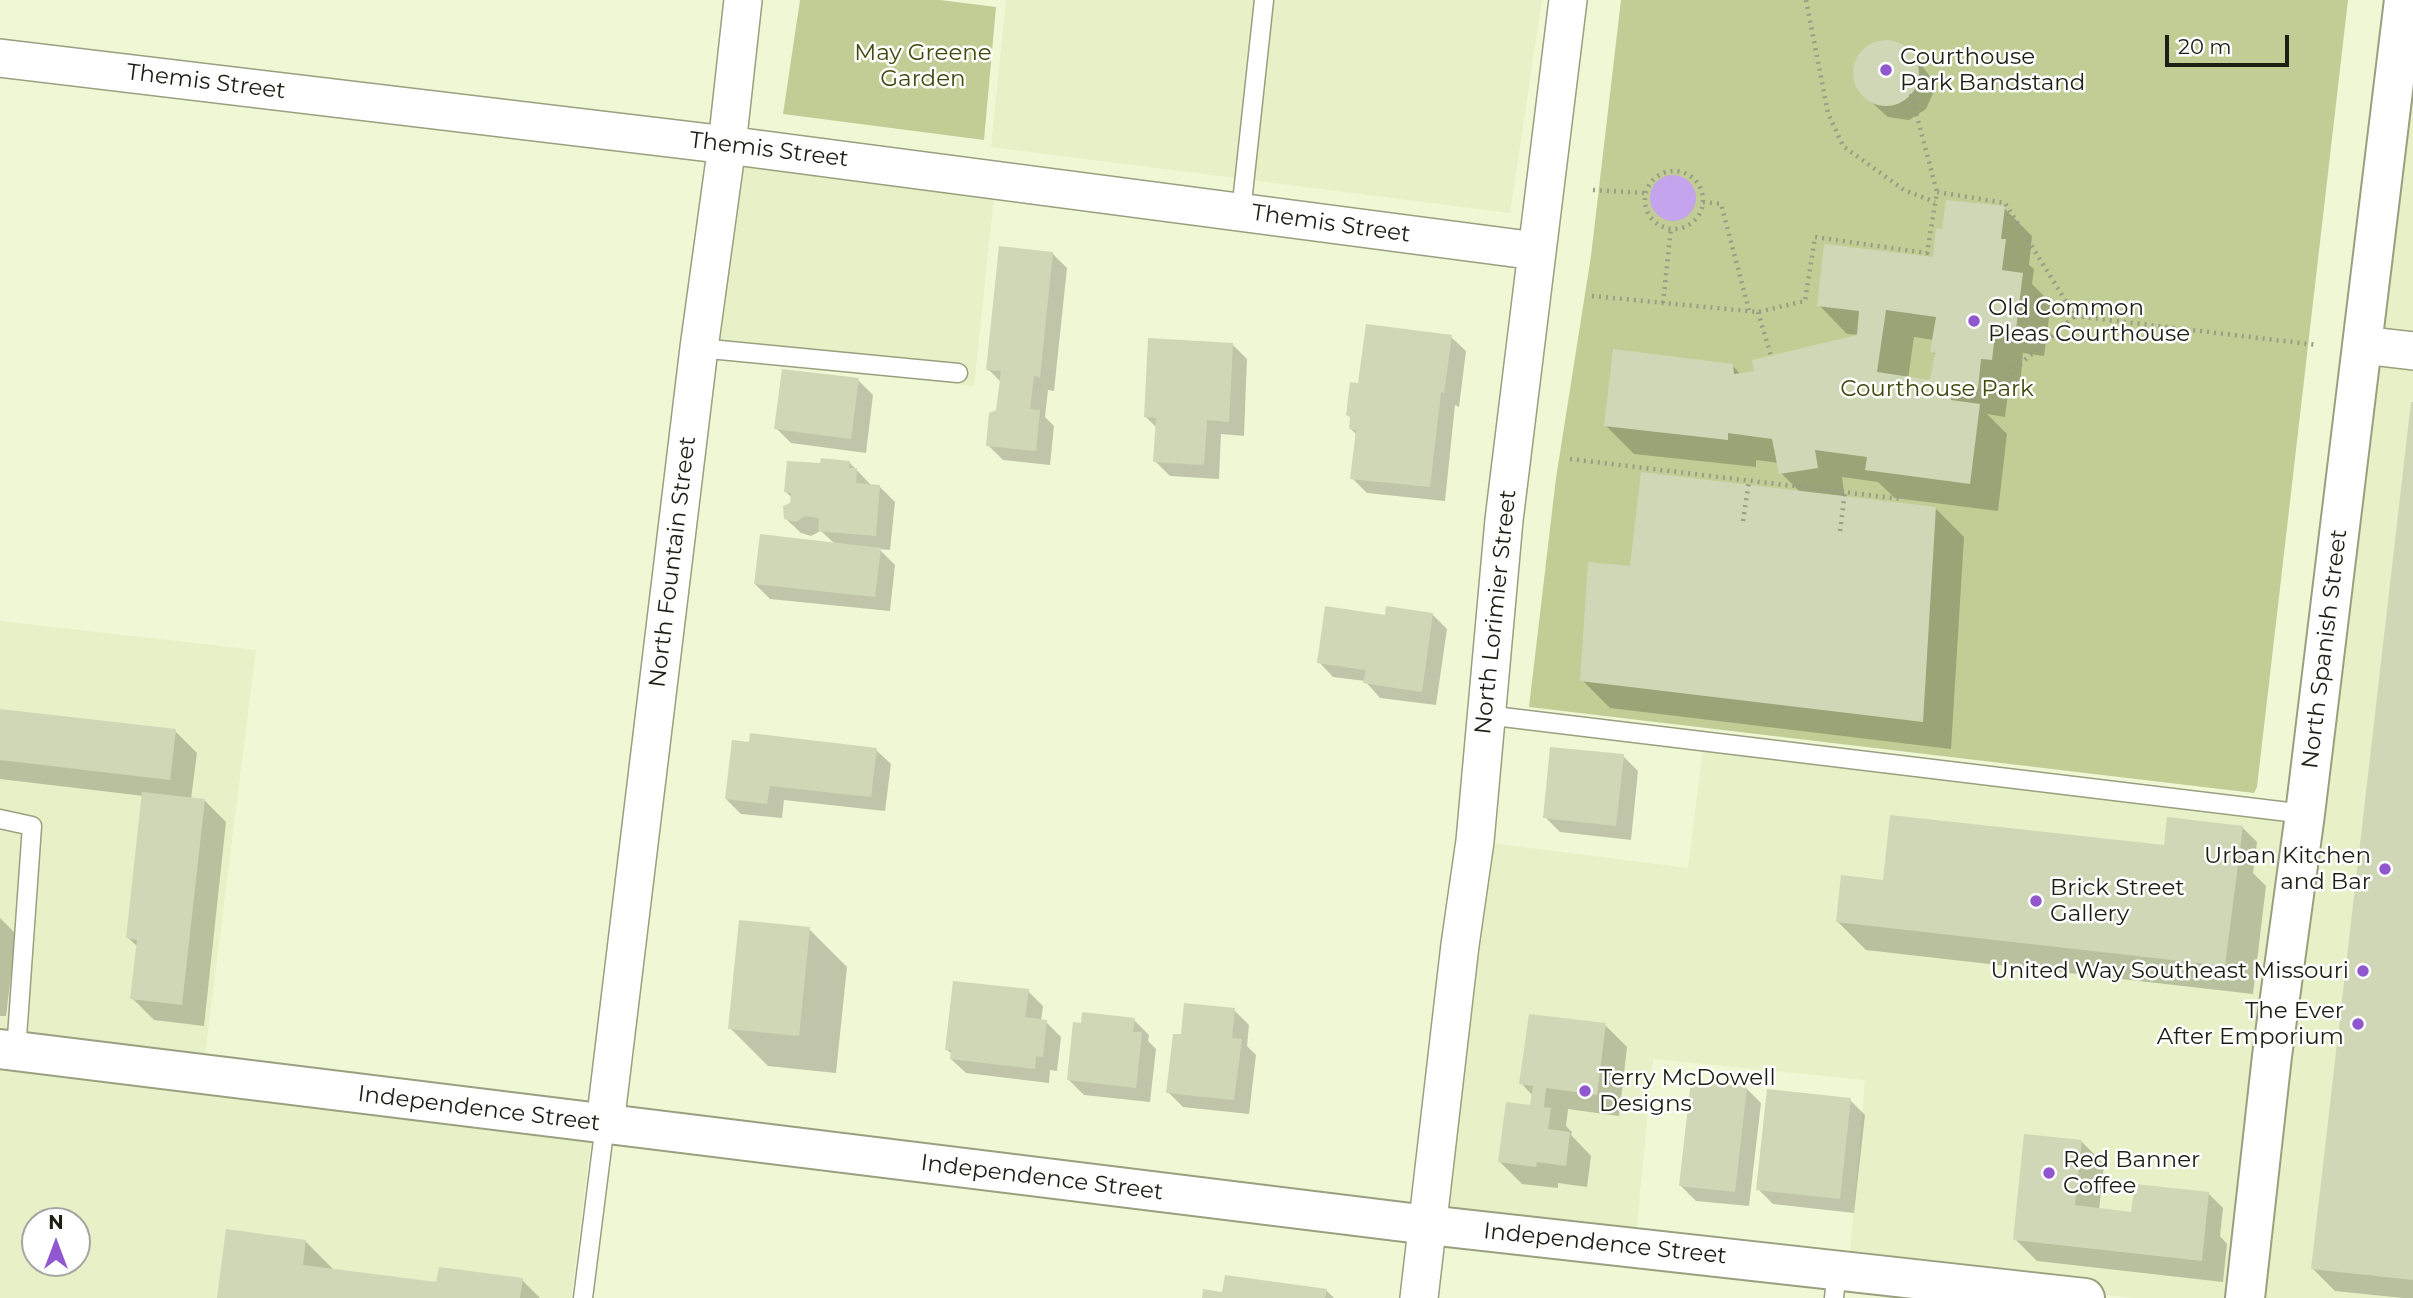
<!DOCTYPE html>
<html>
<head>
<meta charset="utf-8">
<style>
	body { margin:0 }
	#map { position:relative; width:2413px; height:1298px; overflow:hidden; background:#f0f7d5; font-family:Montserrat,sans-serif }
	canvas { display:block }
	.north { position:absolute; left:21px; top:1207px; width:70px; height:70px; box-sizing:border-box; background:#fff; border:2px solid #a5a5a1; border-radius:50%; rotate:0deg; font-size:19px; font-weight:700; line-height:28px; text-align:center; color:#1d1f13 }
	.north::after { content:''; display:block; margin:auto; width:24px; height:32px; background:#9057ce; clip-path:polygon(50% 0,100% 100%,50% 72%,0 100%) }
	.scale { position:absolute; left:2165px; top:35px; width:124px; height:32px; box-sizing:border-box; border:4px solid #1d1f13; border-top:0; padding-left:9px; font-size:21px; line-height:24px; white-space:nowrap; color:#1d1f13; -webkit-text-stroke:5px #fff; paint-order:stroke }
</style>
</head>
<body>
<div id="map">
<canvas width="2413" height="1298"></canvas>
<div class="north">N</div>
<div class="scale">20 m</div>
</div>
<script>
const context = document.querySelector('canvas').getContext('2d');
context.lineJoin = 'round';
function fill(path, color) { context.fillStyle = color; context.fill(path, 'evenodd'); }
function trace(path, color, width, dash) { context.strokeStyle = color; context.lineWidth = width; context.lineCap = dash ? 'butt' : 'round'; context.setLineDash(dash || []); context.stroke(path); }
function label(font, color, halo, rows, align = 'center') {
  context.font = font + ' Montserrat,sans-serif'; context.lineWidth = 5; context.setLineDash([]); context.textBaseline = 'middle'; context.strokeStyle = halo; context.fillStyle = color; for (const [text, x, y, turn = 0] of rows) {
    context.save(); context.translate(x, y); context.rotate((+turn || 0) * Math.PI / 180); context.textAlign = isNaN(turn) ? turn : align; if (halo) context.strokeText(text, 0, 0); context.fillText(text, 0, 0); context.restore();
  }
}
const built = new Path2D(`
	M1006,0h536l-32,213 -519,-66z
	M2413,0v1298h-166z
	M733,153l262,35 -21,198 -266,-31z
	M0,621l256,29 -52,413 -204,-24z
	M1703,749l596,68 -60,481h-106l-284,-34 16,-184 -212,-21 -17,177 -198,-18 37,-377 213,27z
	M0,1062l592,72 -21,164h-571zM35,1221h42v42h-42z`);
const green = new Path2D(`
	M800,0h140l56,7 -12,133 -201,-26z
	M1621,0h727l-91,787 -3,6 -725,-86 27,-229 35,-222z`);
const water = new Path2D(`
	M1650 198a23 23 0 1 1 46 0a23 23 0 1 1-46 0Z`);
const shadow = new Path2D(`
	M1887,42l19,7 15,15 12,17 1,10 -8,18 -17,11 -21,-3 -8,-7 -16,-15 -9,-19 5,-20 8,-7z
	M2004,208l28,28 -3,29 5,4 -2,15 19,19 -7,53 -21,-3 -3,34 -11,-1 -4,31 -18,-3 20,20 -9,77 -103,-13 -17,-16 -36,-5 3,21 91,11 28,28 -13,212 -341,-41 -28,-28 50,-112 169,-75 -20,-20 -2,-10 -23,-3v7l-122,-13 -28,-28 127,-60 8,9 15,-3 105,-37 -14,-1 -28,-29 115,-46 10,-28zM1914,337l20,3 -2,12 4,3 -4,27 -24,-3z
	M1052,253l15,15 -13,123 -6,-1 -3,27 9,9 -4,39 -47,-5 -15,-15 10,-34 3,-29 -13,-13z
	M1451,337l15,14 -7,56 -4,-2 -10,96 -78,-8 -15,-15 5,-43 -7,-7 10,-43z
	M1232,344l15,15 -3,77 -23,-2 -2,45 -49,-3 -15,-15 2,-33 -11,-11z
	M858,380l15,15 -7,58 -75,-10 -15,-15z
	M2413,404v894h-10l-68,-7 -22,-22z
	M849,462l22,23 9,2 15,15 -5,48 -11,-1 16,16 -5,46 -120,-12 -15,-15 80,-40 -14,-13 -10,5 -10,-3 -16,-15 8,-19 -7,-7 36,-27z
	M1432,614l15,15 -11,76 -56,-7 -15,-17 -32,-4 -14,-15 67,-45z
	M0,711l175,20 22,22 -6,46 13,1 22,22 -22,204 -50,-6 -22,-22 6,-51 -10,-9 16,-142 -144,-17z
	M876,750l15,14 -6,47 -101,-11 -2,18 -41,-4 -15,-15z
	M1623,756l15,15 -7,69 -71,-8 -15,-15z
	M2242,827l15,15 -4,31 13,13 -13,108 -387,-44 -28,-28 327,-75z
	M0,918l16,16 -10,82h-6z
	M809,929l38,38 -11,106 -68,-7 -38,-38z
	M1028,991l15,15 -2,15 5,1 15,15 -4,34 -7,-1 -1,13 -83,-10 -15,-14 1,-5 -5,-4z
	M1234,1010l15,15 -2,21 9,9 -7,59 -66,-7 -15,-15 15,-56z
	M1134,1020l15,15 -1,6 8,8 -6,53 -66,-7 -15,-15z
	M1605,1025l22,22 -8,69 -51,-7 -2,17 6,6 -1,3 20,21 -4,31 -29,-4v5l-36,-4 -22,-22 32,-55 1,-11 -12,-13z
	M1746,1088l15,15 -12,103 -53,-5 -15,-15z
	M1850,1100l15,15 -11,98 -81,-9 -15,-15z
	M2082,1142l22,22 -5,46 34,4 75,-21 15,15 -3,28 7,8 -4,38 -186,-21 -22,-22z
	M305,1241l29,29 104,14 84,-4 18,18h-321z
	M1326,1290l8,8h-130l20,-4z`);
const building = new Path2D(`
	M1853 73a33 33 0 1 1 66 0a33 33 0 1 1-66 0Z
	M1946,200l59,6 -4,33h5l-4,31 21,3 -7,56 -20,-3 -4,34 -11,-1 -3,30 -25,-3 -2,14 29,4 -10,80 -105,-14 2,-13 -52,-7 3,18 -39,6 -7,-35 -44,-6v7l-124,-14 9,-77 120,15 1,10 20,-3 -2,-11 105,-25 2,-24 -42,-5 7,-62 109,13 3,-29 6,1zM1886,310l50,7 -6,35 5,1 -5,27 -53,-8z
	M999,246l54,6 -13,125 -6,-1 -4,33 10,1 -4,41 -50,-5 3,-33 7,-3 5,-39 -15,-1z
	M1366,324l86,11 -8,58 -3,-1 -11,95 -80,-8 6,-49 -7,-1 1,-12 -4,-2 4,-33 8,1z
	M1148,338l85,5 -4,79 -22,-2 -3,45 -51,-3 3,-44 -12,-1z
	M782,369l77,9 -8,61 -77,-10z
	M2411,402h2v878l-102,-11z
	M821,458l29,3 -1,7h8l-1,15 24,2 -4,51 -58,-5 1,-13 -15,-2 -8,6 -12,-3 -1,-13 7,-3 1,-10 -7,-1 3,-31 33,2z
	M1641,472l295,35 -13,215 -343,-41 8,-119 42,4z
	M760,534l121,14 -6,49 -121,-13z
	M1325,606l60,9 1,-9 47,7 -11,79 -59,-9 3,-13 -49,-7z
	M0,709l176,20 -6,51 -170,-20z
	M750,733l127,15 -6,49 -101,-11 -3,18 -42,-5 7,-59 17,2z
	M1550,747l74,7 -8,72 -73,-8z
	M142,792l63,7 -23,206 -52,-6 7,-59 -11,-2z
	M1890,815l274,30 3,-28 76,9 -18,140 -389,-44 5,-47 42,5z
	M739,920l71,7 -11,109 -71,-7z
	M953,981l76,8 -4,28 22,3 -4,37 -7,-1 -1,13 -85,-10 1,-9h-6z
	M1184,1003l51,5 -3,30 10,1 -8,61 -68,-7 7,-59h8z
	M1082,1012l53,6 -2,14h9l-6,56 -69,-8 6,-58 8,1z
	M1529,1014l77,9 -9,72 -51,-7 -2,19 7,1 -3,21 22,3 -4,34 -29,-4 -1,5 -38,-5 8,-60 24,3 3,-19 -14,-2z
	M1691,1080l56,7 -12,105 -56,-6z
	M1767,1089l84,9 -11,101 -84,-9z
	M2024,1134l58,6 -7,65 56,7 4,-28 74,8 -7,69 -189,-21z
	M226,1229l80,11 -3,25 133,17 3,-15 84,11 -3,20h-303z
	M1225,1275l102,14 -2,9h-123l1,-9 19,3z`);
const path = new Path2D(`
	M1806,0l22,113 15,33 61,44 31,12
	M1911,94l26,98
	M1645 200a29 29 0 1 1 58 0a29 29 0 1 1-58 0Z
	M1593,190l53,3
	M1703,202l18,2 28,106
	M1592,296l166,16 47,-11 10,-64 112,16 10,-61 68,11 70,113 -90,79
	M1663,303l8,-75
	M1758,312l13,44
	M2075,316l242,29
	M1570,459l331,40
	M1743,521l6,-40
	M1840,531l5,-39`);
const lane = new Path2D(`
	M1241,212l23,-212
	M699,348l259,25
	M1486,715l819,99
	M0,819l32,7 -16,225
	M583,1298l22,-174
	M1834,1298l3,-29`);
const street = new Path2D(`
	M0,58l727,87 809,106
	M2362,345l51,6
	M605,1124l94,-776 28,-203 16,-145
	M1419,1298l41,-353 15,-104 29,-321 64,-520`);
const secondary = new Path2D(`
	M0,1049l1428,176 657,73
	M2245,1298l27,-242 33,-242 99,-814`);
const markers = [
	[1886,70,7,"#9057ce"],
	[1974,321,7,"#9057ce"],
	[2385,869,7,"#9057ce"],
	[2036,901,7,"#9057ce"],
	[2363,971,7,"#9057ce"],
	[2358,1024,7,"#9057ce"],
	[1585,1091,7,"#9057ce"],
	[2049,1173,7,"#9057ce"]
];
const parkNames = [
	["May Greene",923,53],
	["Garden",923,79],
	["Courthouse Park",1937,389]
];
const poiNames = [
	["Courthouse",1900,57],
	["Park Bandstand",1900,83],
	["Old Common",1988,308],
	["Pleas Courthouse",1988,334],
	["Urban Kitchen",2371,856,"right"],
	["and Bar",2371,882,"right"],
	["Brick Street",2050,888],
	["Gallery",2050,914],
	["United Way Southeast Missouri",2349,971,"right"],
	["The Ever",2344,1011,"right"],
	["After Emporium",2344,1037,"right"],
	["Terry McDowell",1599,1078],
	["Designs",1599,1104],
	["Red Banner",2063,1160],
	["Coffee",2063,1186]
];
const streetNames = [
	["Themis Street",206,82,7],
	["Themis Street",769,150,7],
	["Themis Street",1331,224,8],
	["North Fountain Street",673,562,-83],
	["North Lorimier Street",1496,612,-84],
	["North Spanish Street",2325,649,-83],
	["Independence Street",479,1109,7],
	["Independence Street",1042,1178,7],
	["Independence Street",1605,1244,6]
];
fill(built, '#e7f0c6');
fill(green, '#c2cd95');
fill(water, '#c3a4ed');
fill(shadow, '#0003');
fill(building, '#d0d7b6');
trace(lane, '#999f7f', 21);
trace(street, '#999f7f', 40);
trace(secondary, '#999f7f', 42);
trace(path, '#999d85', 4.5, [2, 5]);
trace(lane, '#fff', 18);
trace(street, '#fff', 37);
trace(secondary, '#fff', 38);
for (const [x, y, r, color] of markers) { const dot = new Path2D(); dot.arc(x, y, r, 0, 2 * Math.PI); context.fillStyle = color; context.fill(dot); trace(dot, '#fff', 2.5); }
label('23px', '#41490b', '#fff', parkNames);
label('23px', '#1d1f13', '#fff', poiNames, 'left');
label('23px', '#1d1f13', '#fff', streetNames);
</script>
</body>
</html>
